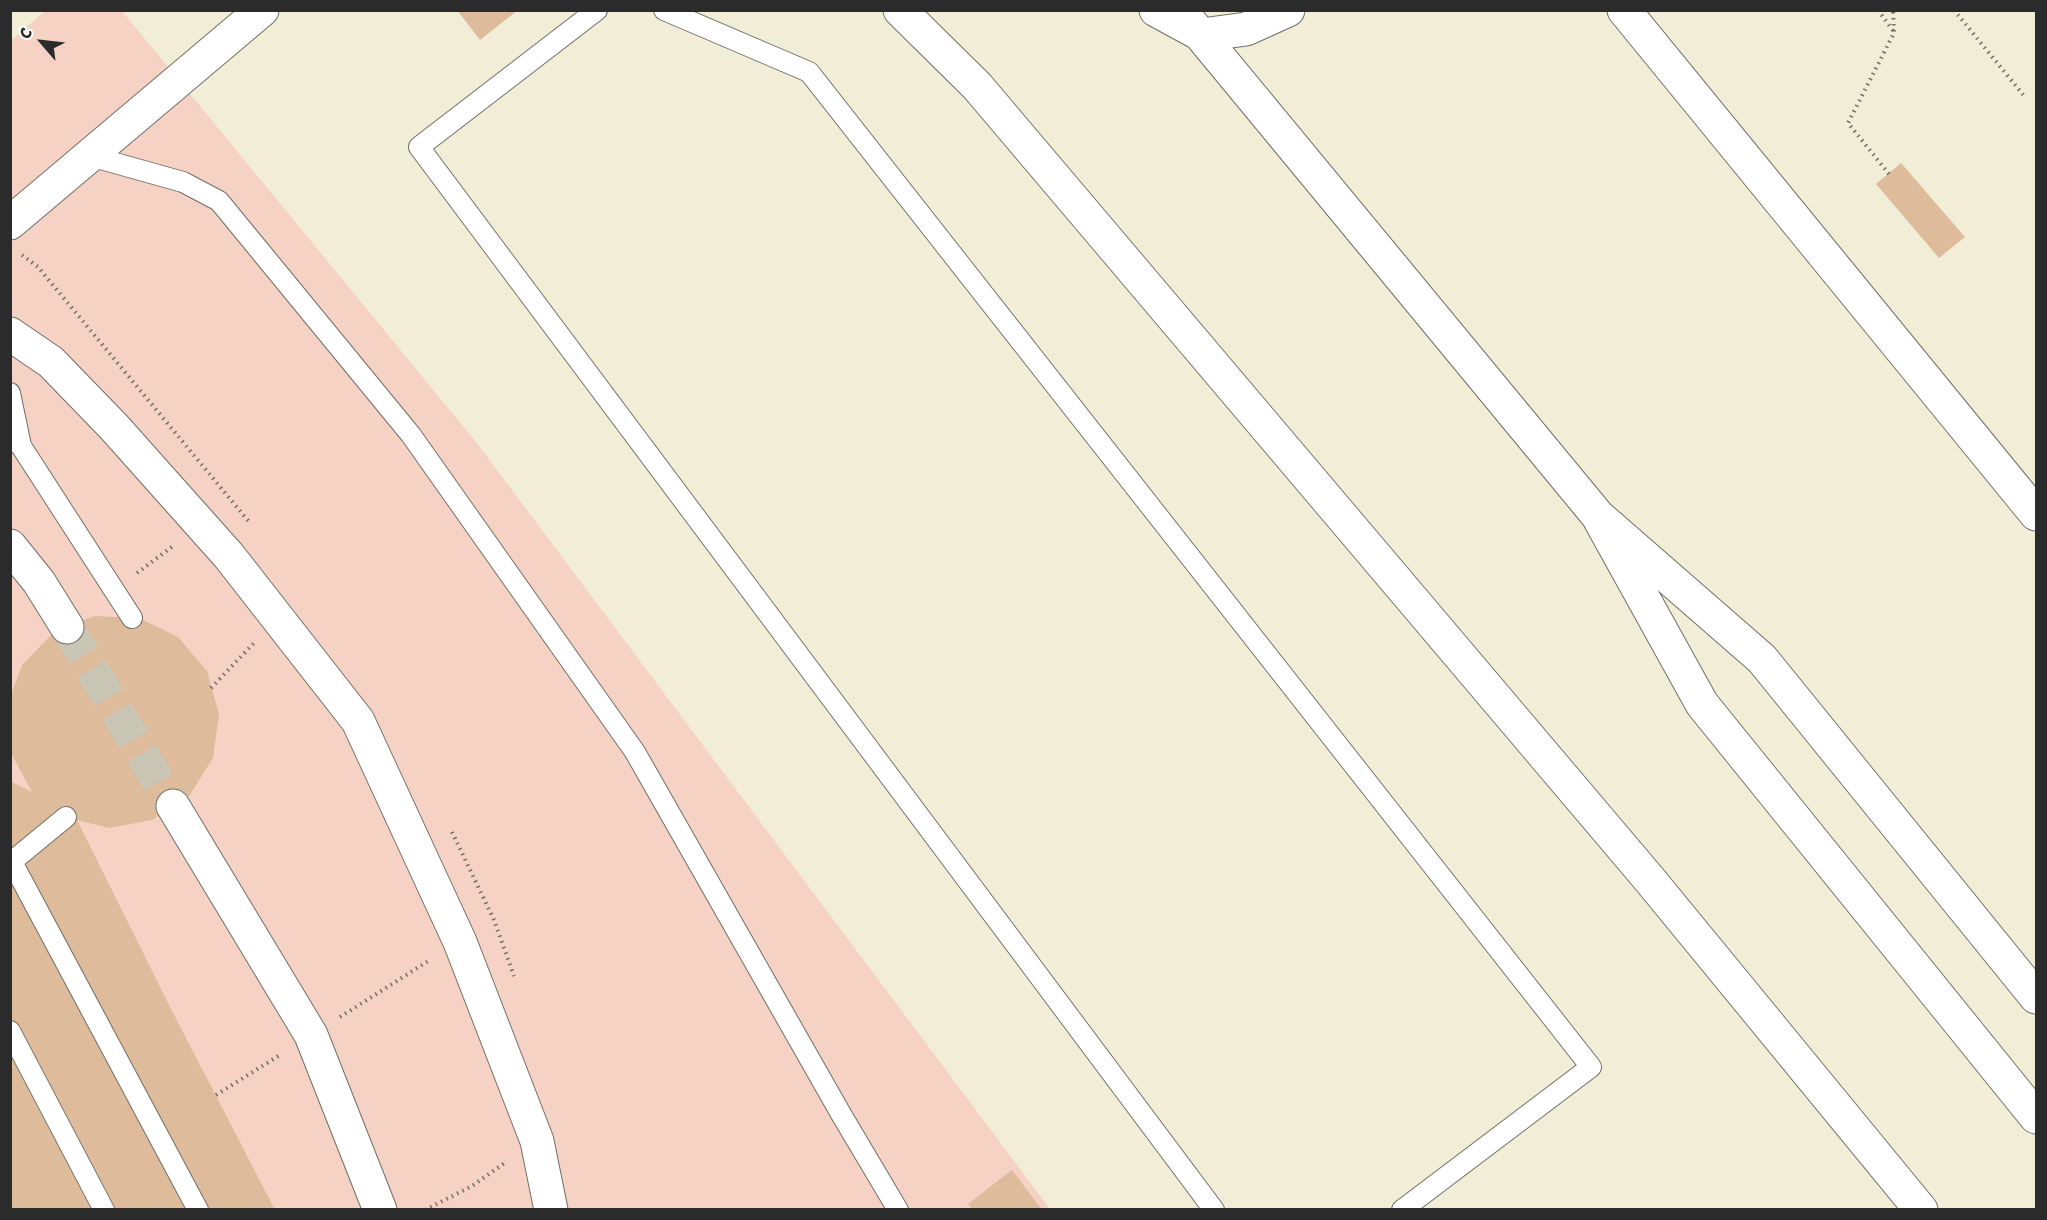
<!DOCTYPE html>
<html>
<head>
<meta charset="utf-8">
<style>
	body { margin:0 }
	#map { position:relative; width:2047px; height:1220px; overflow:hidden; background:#f1edd7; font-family:"Shantell Sans",sans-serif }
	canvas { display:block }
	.frame { position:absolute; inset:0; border:12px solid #2b2b2b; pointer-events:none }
	.north { position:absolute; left:12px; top:12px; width:60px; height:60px; -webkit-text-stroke:4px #fff; paint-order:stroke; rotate:298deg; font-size:16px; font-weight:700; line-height:24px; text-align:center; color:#2b2b2b }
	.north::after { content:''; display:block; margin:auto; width:21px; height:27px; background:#2b2b2b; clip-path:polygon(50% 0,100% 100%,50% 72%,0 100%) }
</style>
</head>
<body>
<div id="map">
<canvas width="2047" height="1220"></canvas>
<div class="frame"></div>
<div class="north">С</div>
</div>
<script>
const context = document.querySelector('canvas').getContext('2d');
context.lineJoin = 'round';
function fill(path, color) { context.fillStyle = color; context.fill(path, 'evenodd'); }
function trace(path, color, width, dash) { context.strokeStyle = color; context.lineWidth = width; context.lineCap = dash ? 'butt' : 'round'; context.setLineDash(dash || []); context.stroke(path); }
const built = new Path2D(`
	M45,11h77l354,431 574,767h-1039l-1,-1168z`);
const building = new Path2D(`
	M457,10h61l-38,30z
	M1901,163l64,74 -26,21 -63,-74z
	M94,616l45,2 39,19 29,34 12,43 -6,44 -24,38 -37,24 -43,8 -32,-8 94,189 104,201h-265v-429l22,11 -22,-41v-53l12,-33 31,-32z
	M1012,1170l30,40h-69l-5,-6z`);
const minorTunnel = new Path2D(`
	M67,627l106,179`);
const path = new Path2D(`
	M1878,10l16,22
	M1954,10l71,87
	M1889,174l-41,-51 46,-90 -1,-23
	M22,255l16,12 212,256
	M137,573l36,-27
	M211,688l43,-45
	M452,832l42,88 20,56
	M340,1017l90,-57
	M216,1095l64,-40
	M425,1210l47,-24 34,-24`);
const service = new Path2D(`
	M597,10l-178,137 795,1063
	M664,10l145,62 782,995 -189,143
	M90,156l93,26 36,19 192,234 224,317 206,362 57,96
	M10,393l11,53
	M10,436l11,10 111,172
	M12,862l186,348
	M10,863l56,-46
	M10,1031l94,179`);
const minor = new Path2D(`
	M900,10l77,76 673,794 271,330
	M1624,10l412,504
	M10,223l252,-213
	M10,334l41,28 63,65 115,129 129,165 102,221 77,199 14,69
	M1600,520l102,184 334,413
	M10,546l29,36 28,45
	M173,806l138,229 69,175`);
const tertiary = new Path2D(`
	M1156,10l46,25 44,-6 42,-19
	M1180,10l418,506 164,143 274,338`);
fill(built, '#f6d2c5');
fill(building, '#debb9a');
trace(minorTunnel, '#c9c6b5', 33, [33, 16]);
trace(service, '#706f67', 22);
trace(minor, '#706f67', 35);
trace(tertiary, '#706f67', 35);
trace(path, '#706f67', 4, [1.5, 4.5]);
trace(service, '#fff', 20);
trace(minor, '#fff', 33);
trace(tertiary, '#fff', 33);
</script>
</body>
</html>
